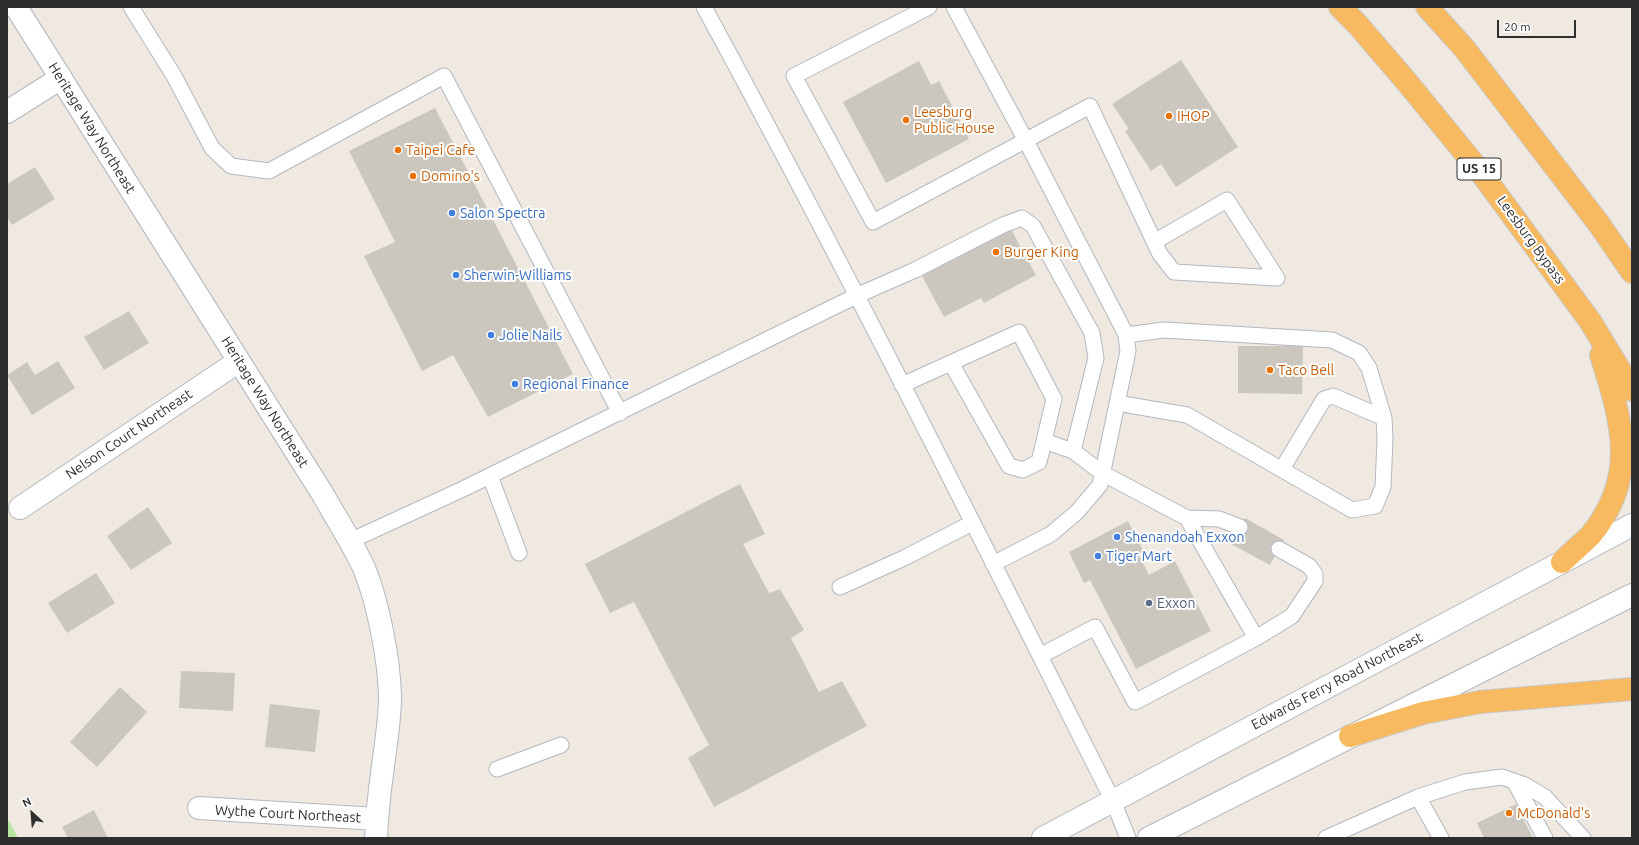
<!DOCTYPE html>
<html>
<head>
<meta charset="utf-8">
<style>
	body { margin:0 }
	#map { position:relative; width:1639px; height:845px; overflow:hidden; background:#efe9e1; font-family:Ubuntu,sans-serif }
	canvas { display:block }
	.frame { position:absolute; inset:0; border:8px solid #2e2e2e; pointer-events:none }
	.north { position:absolute; left:12px; top:793px; width:40px; height:40px; -webkit-text-stroke:3px #fff; paint-order:stroke; rotate:334deg; font-size:11px; font-weight:700; line-height:16px; text-align:center; color:#2e2e2e }
	.north::after { content:''; display:block; margin:auto; width:14px; height:18px; background:#2e2e2e; clip-path:polygon(50% 0,100% 100%,50% 72%,0 100%) }
	.scale { position:absolute; left:1497px; top:20px; width:79px; height:18px; box-sizing:border-box; border:2px solid #2e2e2e; border-top:0; padding-left:5px; font-size:12px; line-height:14px; white-space:nowrap; color:#2e2e2e; -webkit-text-stroke:3px #fff; paint-order:stroke }
</style>
</head>
<body>
<div id="map">
<canvas width="1639" height="845"></canvas>
<div class="frame"></div>
<div class="north">N</div>
<div class="scale">20 m</div>
</div>
<script>
const context = document.querySelector('canvas').getContext('2d');
context.lineJoin = 'round';
function fill(path, color) { context.fillStyle = color; context.fill(path, 'evenodd'); }
function trace(path, color, width, dash) { context.strokeStyle = color; context.lineWidth = width; context.lineCap = dash ? 'butt' : 'round'; context.setLineDash(dash || []); context.stroke(path); }
function label(font, color, halo, rows, align = 'center') {
  context.font = font + ' Ubuntu,sans-serif'; context.lineWidth = 4; context.setLineDash([]); context.textBaseline = 'middle'; context.strokeStyle = halo; context.fillStyle = color; for (const [text, x, y, turn = 0] of rows) {
    context.save(); context.translate(x, y); context.rotate((+turn || 0) * Math.PI / 180); context.textAlign = isNaN(turn) ? turn : align; if (halo) context.strokeText(text, 0, 0); context.fillText(text, 0, 0); context.restore();
  }
}
const green = new Path2D(`
	M9,821l9,17h-11v-16z`);
const building = new Path2D(`
	M1181,60l57,87 -62,40 -15,-23 -10,7 -26,-40 4,-2 -17,-25z
	M919,61l12,24 8,-4 30,58 -83,44 -43,-81z
	M435,108l138,266 -85,43 -35,-62 -31,16 -58,-115 31,-14 -46,-91z
	M35,167l20,32 -43,26 -5,-8v-33z
	M1011,229l25,46 -52,28 -3,-5 -37,19 -22,-41z
	M129,311l20,32 -45,27 -20,-33z
	M1238,346h65l-1,48 -64,-1z
	M58,361l17,27 -43,27 -25,-40 20,-13 8,13z
	M740,484l25,50 -22,10 26,49 11,-4 24,41 -13,8 28,54 23,-11 25,45 -153,81 -26,-49 21,-13 -75,-143 -24,11 -25,-49z
	M148,507l24,36 -41,27 -24,-34z
	M1245,518l39,22 -14,25 -39,-21z
	M1128,521l16,31 -5,3 10,20 26,-14 36,70 -75,38 -46,-89 -6,3 -15,-31z
	M96,573l19,30 -48,30 -19,-30z
	M181,671l54,2 -2,38 -54,-3z
	M120,687l27,25 -50,55 -27,-25z
	M270,704l50,6 -5,42 -50,-5z
	M1516,804l17,34h-49l-7,-15z
	M94,810l14,28h-40l-6,-11z`);
const service = new Path2D(`
	M131,7l43,69 38,72 19,18 38,5 175,-95 176,337
	M704,7c142,261 275,528 409,794l15,37
	M929,7l-135,69 79,146 217,-116 70,148 14,18 103,6 -50,-78 -73,42
	M954,7l71,132 94,182 7,14 2,16 -28,134 -23,27 -26,22 -58,30
	M1126,335l38,-5 168,10 27,13 10,15 15,50
	M902,385l117,-53 35,67 -15,63 -16,8 -14,-4 -58,-103
	M1117,403l70,12 165,95 23,-4 8,-19 2,-48 -1,-21 -51,-22 -9,3 -42,70
	M490,476l29,77
	M1187,518l32,1 21,8
	M350,541l113,-52 393,-193 59,-26 88,-45 19,-7 11,8 59,107 4,25 -23,93
	M840,587l64,-29 68,-35
	M1256,638l36,-22 23,-35v-7l-6,-8 -30,-17
	M1040,656l55,-29 40,75 121,-64 -69,-120 -85,-45 -29,-22 -29,-10
	M497,769l64,-24
	M1514,781l31,57
	M1418,797l23,41
	M1326,838l92,-41 47,-15 37,-5 23,8 20,12 38,41`);
const minor = new Path2D(`
	M16,7l306,486c14,25 30,49 42,75 14,34 25,90 26,128 0,26 -5,52 -8,78 -3,21 -5,43 -6,64
	M7,112l54,-34
	M20,508l219,-147
	M199,808l178,11`);
const secondary = new Path2D(`
	M1043,838l589,-313
	M1149,838l483,-243`);
const trunk = new Path2D(`
	M1340,7l18,18 48,56 73,89 111,151 42,69
	M1427,7l37,41 135,176 33,48
	M1562,562c9,-9 20,-18 29,-27 48,-59 31,-113 10,-180
	M1350,736l73,-23 57,-11 152,-13`);
const markers = [
	[1169,116,4,"#e8710a"],
	[906,120,4,"#e8710a"],
	[398,150,4,"#e8710a"],
	[413,176,4,"#e8710a"],
	[452,213,4,"#3f7fe0"],
	[996,252,4,"#e8710a"],
	[456,275,4,"#3f7fe0"],
	[491,335,4,"#3f7fe0"],
	[1270,370,4,"#e8710a"],
	[515,384,4,"#3f7fe0"],
	[1117,537,4,"#3f7fe0"],
	[1098,556,4,"#3f7fe0"],
	[1149,603,4,"#5c6f8a"],
	[1509,813,4,"#e8710a"]
];
const shields = [
	[1479,169,44]
];
const shieldNames = [
	["US 15",1479,169]
];
const foodNames = [
	["Leesburg",914,112],
	["Public House",914,128],
	["IHOP",1177,116],
	["Taipei Cafe",406,150],
	["Domino's",421,176],
	["Burger King",1004,252],
	["Taco Bell",1278,370],
	["McDonald's",1517,813]
];
const streetNames = [
	["Heritage Way Northeast",92,128,58],
	["Leesburg Bypass",1531,240,54],
	["Heritage Way Northeast",265,402,58],
	["Nelson Court Northeast",129,434,-34],
	["Edwards Ferry Road Northeast",1337,681,-28],
	["Wythe Court Northeast",288,814,3]
];
const shopNames = [
	["Salon Spectra",460,213],
	["Sherwin-Williams",464,275],
	["Jolie Nails",499,335],
	["Regional Finance",523,384],
	["Shenandoah Exxon",1125,537],
	["Tiger Mart",1106,556]
];
const serviceNames = [
	["Exxon",1157,603]
];
fill(green, '#b6e59e');
fill(building, '#cbc7bf');
trace(service, '#b4b7c1', 17);
trace(minor, '#b4b7c1', 24);
trace(secondary, '#b4b7c1', 24);
trace(trunk, '#c9c9c9', 24);
trace(service, '#fff', 15);
trace(minor, '#fff', 22);
trace(secondary, '#fff', 22);
trace(trunk, '#f8ba60', 22);
for (const [x, y, r, color] of markers) { const dot = new Path2D(); dot.arc(x, y, r, 0, 2 * Math.PI); context.fillStyle = color; context.fill(dot); trace(dot, '#fff', 1.5); }
for (const [x, y, w] of shields) { const box = new Path2D(); box.roundRect(x - w / 2, y - 11, w, 22, 3); context.fillStyle = '#fff'; context.fill(box); trace(box, '#2e2e2e', 1); }
label('bold 13px', '#2e2e2e', null, shieldNames);
label('14px', '#c56008', '#fff', foodNames, 'left');
label('14px', '#2e2e2e', '#fff', streetNames);
label('14px', '#366cbe', '#fff', shopNames, 'left');
label('14px', '#4e5e75', '#fff', serviceNames, 'left');
</script>
</body>
</html>
